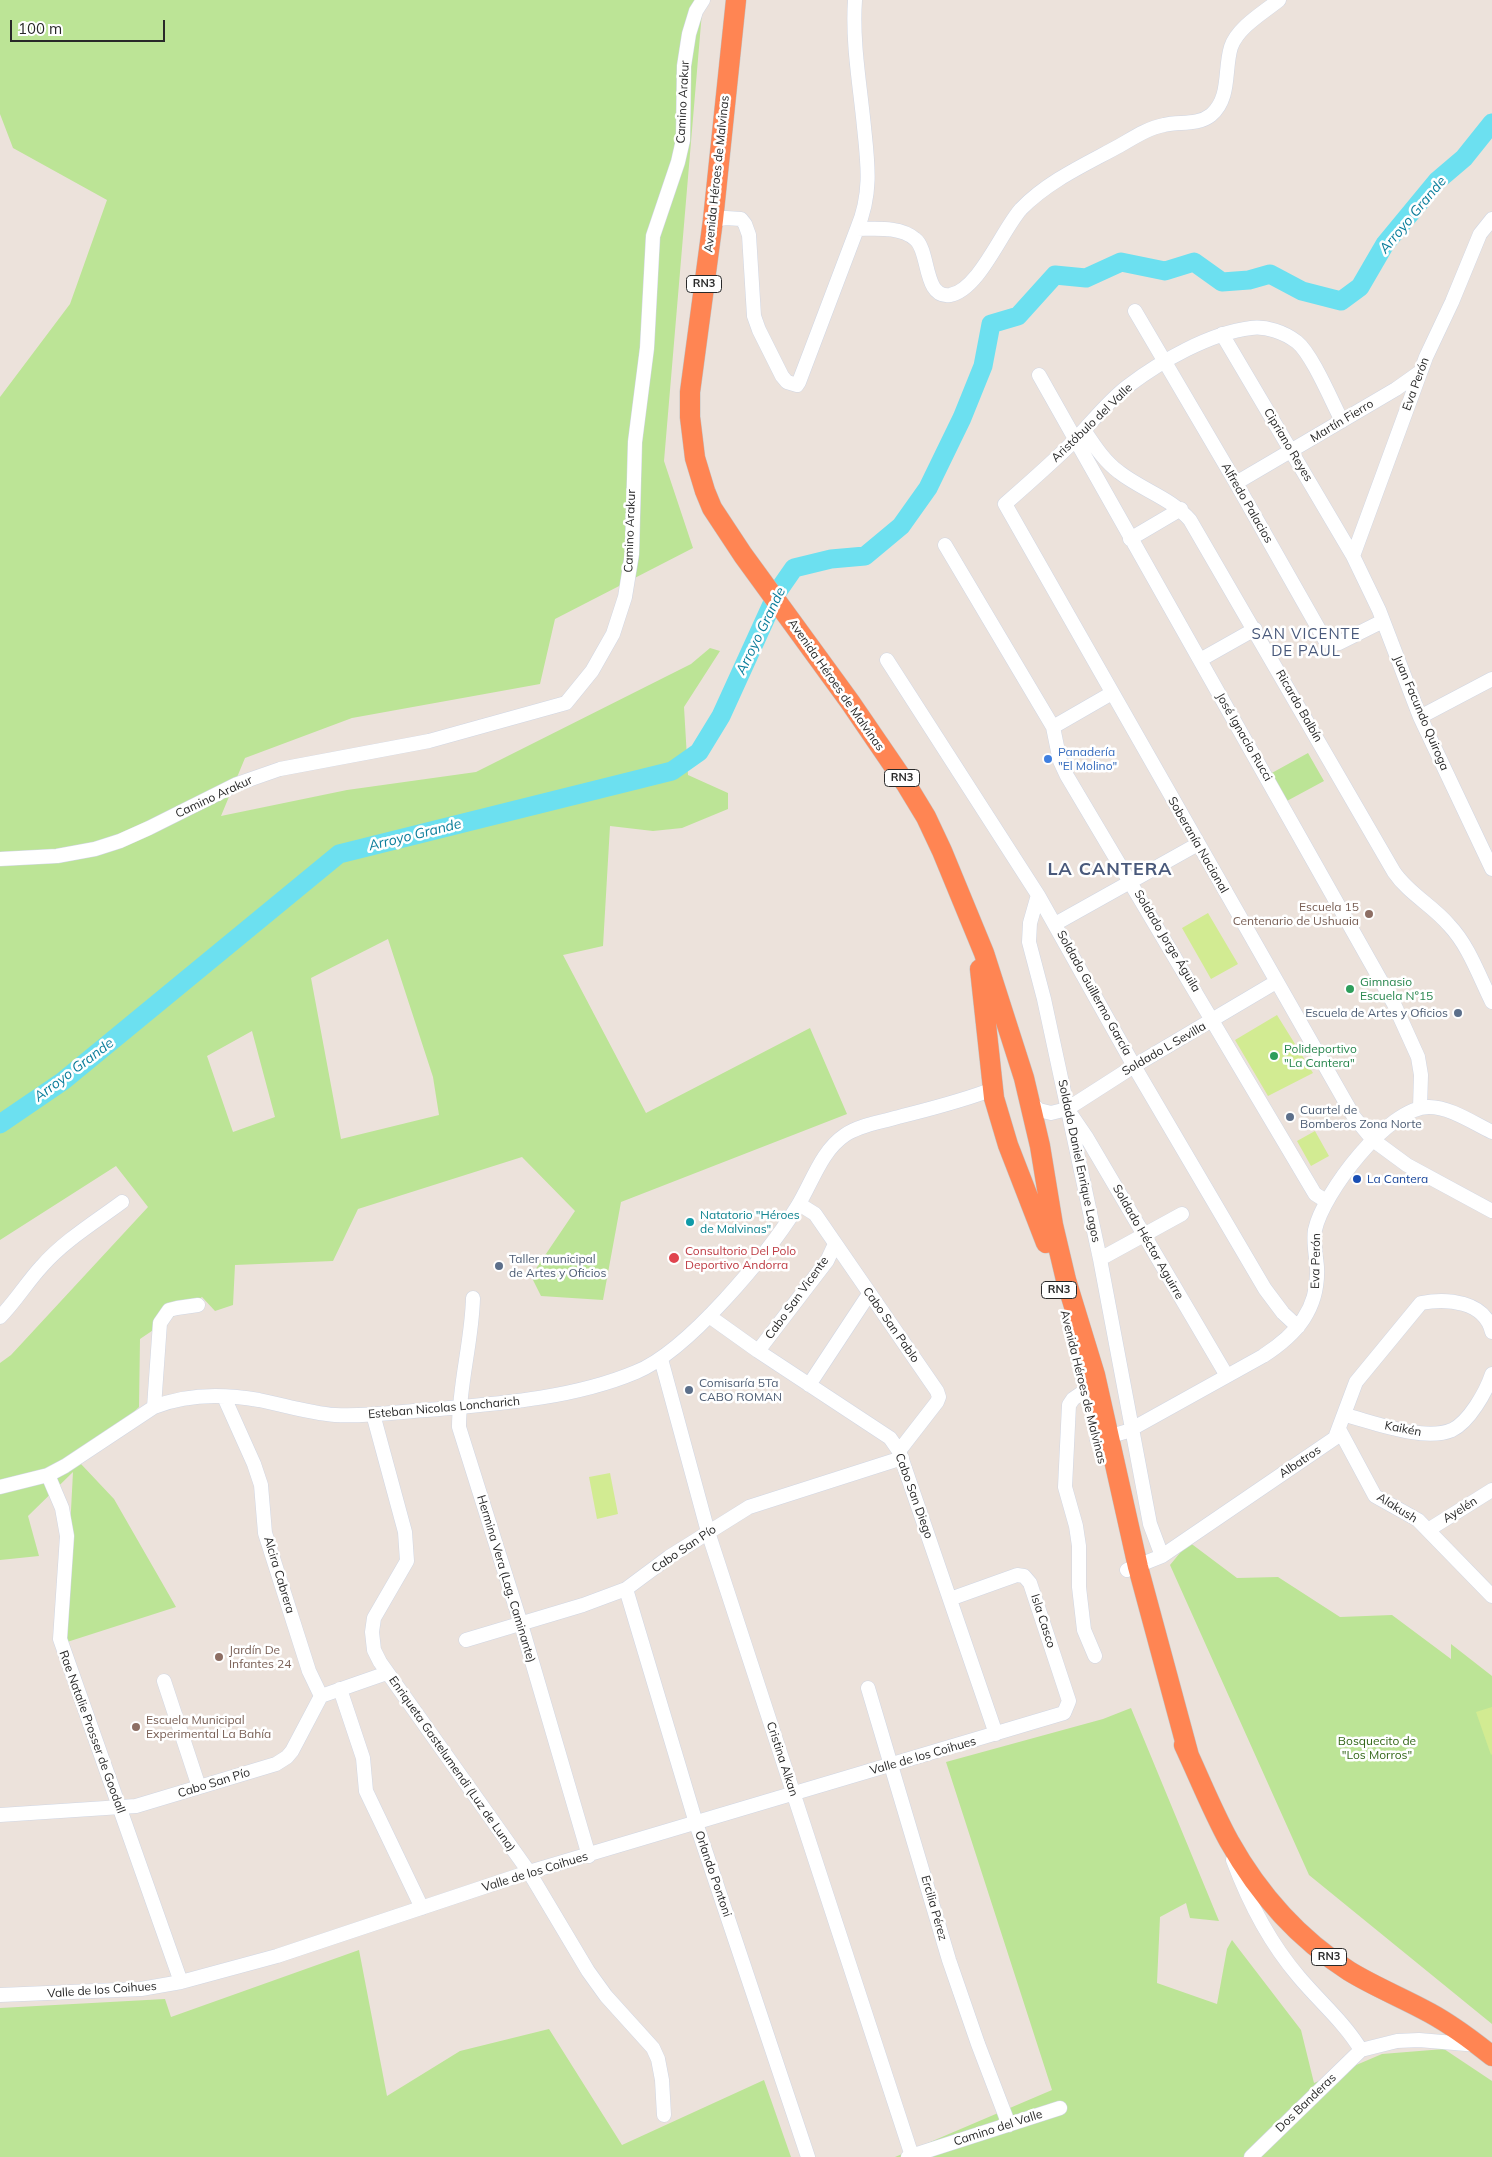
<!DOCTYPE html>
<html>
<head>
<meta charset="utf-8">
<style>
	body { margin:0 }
	#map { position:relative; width:1492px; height:2157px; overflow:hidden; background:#ece2db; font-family:Mulish,sans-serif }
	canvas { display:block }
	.scale { position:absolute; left:10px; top:20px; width:155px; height:22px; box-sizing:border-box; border:2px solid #292929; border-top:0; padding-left:6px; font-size:15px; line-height:18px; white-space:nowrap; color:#292929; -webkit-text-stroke:4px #fff; paint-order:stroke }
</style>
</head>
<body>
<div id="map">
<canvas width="1492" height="2157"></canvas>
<div class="scale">100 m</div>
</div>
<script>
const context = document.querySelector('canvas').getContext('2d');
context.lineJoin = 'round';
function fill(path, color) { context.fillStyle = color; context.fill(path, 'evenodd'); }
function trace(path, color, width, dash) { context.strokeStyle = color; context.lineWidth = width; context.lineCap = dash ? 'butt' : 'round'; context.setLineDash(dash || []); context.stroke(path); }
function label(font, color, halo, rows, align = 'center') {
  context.font = font + ' Mulish,sans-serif'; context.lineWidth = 5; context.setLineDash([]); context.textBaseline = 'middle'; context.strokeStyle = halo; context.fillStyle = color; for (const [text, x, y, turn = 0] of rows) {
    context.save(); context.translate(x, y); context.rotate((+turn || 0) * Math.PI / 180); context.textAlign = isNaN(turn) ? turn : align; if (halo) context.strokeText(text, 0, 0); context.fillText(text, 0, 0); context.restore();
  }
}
const green = new Path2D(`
	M0,0h703l-39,461 29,87 -138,71 -15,65 -188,34 -107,40 -24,58 126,-26 129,-18 215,-108 19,-16 10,3 -36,56 4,68 40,18v16l-46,19 -29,3 -43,-5 -7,120 -40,9 83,158 164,-85 37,86 -226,88 -18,98 -62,-4 -10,-20 44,-65 -53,-54 -164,52 -25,52 -98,4 -2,40 -18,6 -13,-14 -62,42 -1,68 -58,57 33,35 62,108 -112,36 9,-171 -45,44 11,40 -39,4v-197l11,-8 137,-148 -32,-41 -116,74v-843l70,-93 37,-104 -94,-52 -13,-34zM388,939l45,138 6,38 -98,24 -30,-161zM252,1031l23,86 -42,15 -26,-76z
	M1308,753l16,28 -39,21 -15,-28z
	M1189,1542l48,36 41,-1 62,40 52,-2 59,44v-15l41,32v348l-183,-149 -139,-310z
	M1131,1708l88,213 -29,-3 -4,-15 -26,14 -3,66 60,21 10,-55 5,-9 69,90 13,53 68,-29 62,-5 48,32v76h-597l157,-67 -106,-328 157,-43z
	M359,1950l28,146 73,-45 89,-22 73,116 142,-65 27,77h-791v-149l165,-9 6,18z`);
const pitch = new Path2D(`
	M1208,913l30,51 -27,15 -29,-51z
	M1277,1015l36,58 -45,23 -33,-56z
	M1315,1131l14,25 -18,10 -14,-25z
	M610,1473l8,41 -21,5 -8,-42z
	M1492,1707v47l-1,1 -15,-43z`);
const river = new Path2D(`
	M0,1124l63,-43 276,-227 333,-83 27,-19 22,-36 57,-125 16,-23 37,-9 34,-3 36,-30 27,-38 34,-70 21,-52 8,-42 27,-8 37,-41 31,3 35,-16 44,9 29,-9 28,20 27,-2 21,-6 32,17 39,10 19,-14 25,-43 52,-63 27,-23 28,-35`);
const minor = new Path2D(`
	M855,0c-3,42 5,85 9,127 4,37 8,67 -7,102
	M713,220l13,-2 15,1 4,5 4,11 5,81 5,14 23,46 5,6 10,3 2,-3 58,-153c18,0 43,-3 58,10 15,11 8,60 35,56 29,-5 52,-65 71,-86 27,-28 65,-45 98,-63 14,-8 29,-18 45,-21 15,-4 33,1 47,-10 20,-17 13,-46 20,-68 7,-20 32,-34 48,-47
	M1135,311l101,172 89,157 7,4 7,-1 44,-22
	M1222,334l131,222 26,54 41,107 72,152
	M1039,375l355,629 24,53 3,18 -1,33
	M1342,421c-10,-19 -30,-67 -45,-79 -13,-10 -31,-16 -46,-14 -41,5 -90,33 -123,58 -20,15 -36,36 -53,54 -22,22 -46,43 -70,64l349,613 19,23 34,25 85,46
	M1084,430c10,15 20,31 35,42 23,18 52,26 71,48l204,352c15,22 38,33 55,53 20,21 30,51 43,77
	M1236,483l160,-94 24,-17
	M1130,539l51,-30
	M945,545l108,182 7,34 7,15 248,418 11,7
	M1353,556l73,-199 26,-55 28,-68 12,-15
	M887,660l151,235 96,171 131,223 18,24 15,14
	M1200,660l55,-31
	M1420,717l72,-38
	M1053,727l59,-34
	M0,859l57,-3 38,-7 25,-8 29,-13 88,-44 43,-15 149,-28 137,-38 26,-32 21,-37 12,-37 7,-43 3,-112 12,-94 6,-112 25,-74 5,-22 1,-74 5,-32 7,-23 7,-11
	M1038,895l-8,28 -1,19 15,57 56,260 50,265 12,32
	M1055,924l143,-80
	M1030,1102l9,8 12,3 16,-4 67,-43 142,-84
	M1072,1116l15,22 140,238
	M799,1204l16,10 122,177 2,6 -2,5 -38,49
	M1100,1259l82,-45
	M473,1298c-1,43 -14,86 -14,129l62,197 68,232
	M709,1316l49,35 132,87 9,13 97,283
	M0,1317c16,-16 27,-35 42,-51 22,-25 53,-44 80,-64
	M758,1351l69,-90 8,-17
	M661,1359l47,173 204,624
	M809,1385l60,-91
	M1086,1390l-13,9 -4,6 -4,82 11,39 3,20v41l5,43 11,26
	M224,1397l30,67 7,21 4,48 44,138 12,25
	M154,1407l6,-84 9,-13 8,-2 21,-3
	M373,1414l32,118 2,29 -33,57 -2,14 2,18 6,12 149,210 59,99 18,25 47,52 5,11 4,21 2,35
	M1345,1415c28,7 79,27 107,15 17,-8 34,-38 40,-56
	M1339,1429l36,67 43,24 74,76
	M1097,1440l31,-9 135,-75c34,-22 56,-47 54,-89 -1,-12 -4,-25 -2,-37 8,-37 73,-123 114,-123 21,0 44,16 63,25
	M48,1475l14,33 5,28 -7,103 121,343
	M0,1487l48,-12 17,-9 89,-59c32,-13 71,-13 105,-7 25,5 50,13 76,15 30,2 62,-3 92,-5 68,-6 145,-11 209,-38 52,-21 131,-117 161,-165 15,-24 24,-56 48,-72 13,-9 31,-12 46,-16 34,-9 69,-17 102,-30
	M1428,1530l64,-40
	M1127,1570l35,-14 173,-118 21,-56 65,-79c26,-5 64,-2 71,29
	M626,1589l70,234 112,334
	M466,1640l117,-35 43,-16 43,-32 80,-50 153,-49
	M164,1681l35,106
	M868,1688l81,272 29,84 31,81
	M340,1689l23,69 3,33 56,117
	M0,1815l136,-9 140,-42 11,-7 5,-6 29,-55 66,-23
	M1233,1860c16,43 36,82 66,117 21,25 45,45 62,73
	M0,1995l141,-6 40,-7 96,-26 252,-84 535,-159 5,-12 -39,-118 -6,-7 -7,-1 -67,24
	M908,2157l152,-49
	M1251,2157l110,-107 36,-9 22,-1 59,5`);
const highway = new Path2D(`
	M736,0l-23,220 -23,172v25l5,41 10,33 7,17 31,47 107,147 56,82 20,33 16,34 42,102 40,125 16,68 13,79 13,55 29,95 43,192 51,189
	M980,969l14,129 14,47 38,98
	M1184,1745c15,32 28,65 45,96 29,52 70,98 120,130 26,16 54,27 81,42 22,12 42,27 62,43`);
const markers = [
	[1048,759,5,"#3f7fe0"],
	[1369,914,5,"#8d6e63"],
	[1350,989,5,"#2e9e5b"],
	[1458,1013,5,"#5c6f8a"],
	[1274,1056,5,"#2e9e5b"],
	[1290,1117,5,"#5c6f8a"],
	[1357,1179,5,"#1a4fb4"],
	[690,1222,5,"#0f9aa8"],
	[674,1258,6,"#e0444e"],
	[499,1266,5,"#5c6f8a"],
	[689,1390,5,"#5c6f8a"],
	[219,1657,5,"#8d6e63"],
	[136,1727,5,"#8d6e63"]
];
const shields = [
	[704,284,35],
	[902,778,35],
	[1059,1290,35],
	[1329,1957,35]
];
const shieldNames = [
	["RN3",704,284],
	["RN3",902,778],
	["RN3",1059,1290],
	["RN3",1329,1957]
];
const streetNames = [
	["Camino Arakur",683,102,-87],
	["Avenida Héroes de Malvinas",717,174,-84],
	["Eva Perón",1416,384,-70],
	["Martín Fierro",1342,421,-31],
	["Aristóbulo del Valle",1092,423,-44],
	["Cipriano Reyes",1288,445,59],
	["Alfredo Palacios",1247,503,60],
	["Camino Arakur",630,531,-88],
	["Avenida Héroes de Malvinas",836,685,55],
	["Ricardo Balbín",1299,706,60],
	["Juan Facundo Quiroga",1421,713,67],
	["José Ignacio Rucci",1244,737,60],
	["Camino Arakur",214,797,-25],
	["Soberanía Nacional",1198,845,60],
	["Soldado Jorge Águila",1167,941,59],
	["Soldado Guillermo García",1094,993,61],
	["Soldado L Sevilla",1164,1049,-30],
	["Soldado Daniel Enrique Lagos",1079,1161,78],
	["Soldado Héctor Aguirre",1148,1242,60],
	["Eva Perón",1316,1261,-89],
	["Cabo San Vicente",797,1298,-54],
	["Cabo San Pablo",891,1325,55],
	["Avenida Héroes de Malvinas",1083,1387,76],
	["Esteban Nicolas Loncharich",444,1408,-5],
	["Kaikén",1403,1429,11],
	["Albatros",1300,1462,-34],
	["Cabo San Diego",914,1496,70],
	["Alakush",1397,1508,32],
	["Ayelén",1460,1510,-32],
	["Cabo San Pío",684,1549,-34],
	["Alcira Cabrera",279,1575,73],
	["Hermina Vera (Lag. Caminante)",506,1579,73],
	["Isla Casco",1043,1621,72],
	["Rae Natalie Prosser de Goodall",92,1732,70],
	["Valle de los Coihues",923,1756,-16],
	["Cristina Alkan",782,1759,72],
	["Enriqueta Gastelumendi (Luz de Luna)",452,1764,55],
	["Cabo San Pío",214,1783,-17],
	["Valle de los Coihues",535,1872,-17],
	["Orlando Pontoni",713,1874,71],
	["Ercilia Pérez",934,1908,74],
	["Valle de los Coihues",102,1990,-4],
	["Dos Banderas",1306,2103,-44],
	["Camino del Valle",998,2128,-18]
];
const shopNames = [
	["Panadería",1058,752],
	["\"El Molino\"",1058,766]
];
const educationNames = [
	["Escuela 15",1359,907,"right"],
	["Centenario de Ushuaia",1359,921,"right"],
	["Jardín De",229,1650],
	["Infantes 24",229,1664],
	["Escuela Municipal",146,1720],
	["Experimental La Bahía",146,1734]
];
const leisureNames = [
	["Gimnasio",1360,982],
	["Escuela N°15",1360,996],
	["Polideportivo",1284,1049],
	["\"La Cantera\"",1284,1063]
];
const serviceNames = [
	["Escuela de Artes y Oficios",1448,1013,"right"],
	["Cuartel de",1300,1110],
	["Bomberos Zona Norte",1300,1124],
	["Taller municipal",509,1259],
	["de Artes y Oficios",509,1273],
	["Comisaría 5Ta",699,1383],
	["CABO ROMAN",699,1397]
];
const transitNames = [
	["La Cantera",1367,1179]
];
const cultureNames = [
	["Natatorio \"Héroes",700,1215],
	["de Malvinas\"",700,1229]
];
const healthNames = [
	["Consultorio Del Polo",685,1251],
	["Deportivo Andorra",685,1265]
];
const parkNames = [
	["Bosquecito de",1377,1741],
	["\"Los Morros\"",1377,1755]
];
const waterNames = [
	["Arroyo Grande",1413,215,-50],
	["Arroyo Grande",761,631,-64],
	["Arroyo Grande",415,835,-14],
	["Arroyo Grande",74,1070,-37]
];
const quarterNames = [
	["SAN VICENTE",1306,634],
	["DE PAUL",1306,651]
];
const districtNames = [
	["LA CANTERA",1110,870]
];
fill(green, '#bce496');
fill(pitch, '#d2eb92');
trace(river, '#6ce0f0', 19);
trace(minor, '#d0d6e3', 15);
trace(highway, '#c3c3c3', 21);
trace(minor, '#fff', 14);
trace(highway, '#ff8553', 20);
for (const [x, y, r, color] of markers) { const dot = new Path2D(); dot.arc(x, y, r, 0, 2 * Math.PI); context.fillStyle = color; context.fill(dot); trace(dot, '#fff', 2); }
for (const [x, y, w] of shields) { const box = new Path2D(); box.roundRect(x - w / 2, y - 8.5, w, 17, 4); context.fillStyle = '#fff'; context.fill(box); trace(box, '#292929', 1); }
label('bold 11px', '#292929', null, shieldNames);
label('12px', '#292929', '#fff', streetNames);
label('12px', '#366cbe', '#fff', shopNames, 'left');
label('12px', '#785e54', '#fff', educationNames, 'left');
label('12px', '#27864d', '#fff', leisureNames, 'left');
label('12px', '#4e5e75', '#fff', serviceNames, 'left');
label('12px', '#164399', '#fff', transitNames, 'left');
label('12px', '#0d838f', '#fff', cultureNames, 'left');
label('12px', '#be3a42', '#fff', healthNames, 'left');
label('12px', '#346719', '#fff', parkNames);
label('italic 14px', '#0c7e9b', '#fff', waterNames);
context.letterSpacing = '1px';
label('15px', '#49597b', '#fff', quarterNames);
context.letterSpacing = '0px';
context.letterSpacing = '1px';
label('bold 18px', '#49597b', '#fff', districtNames);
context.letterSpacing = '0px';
</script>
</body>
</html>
